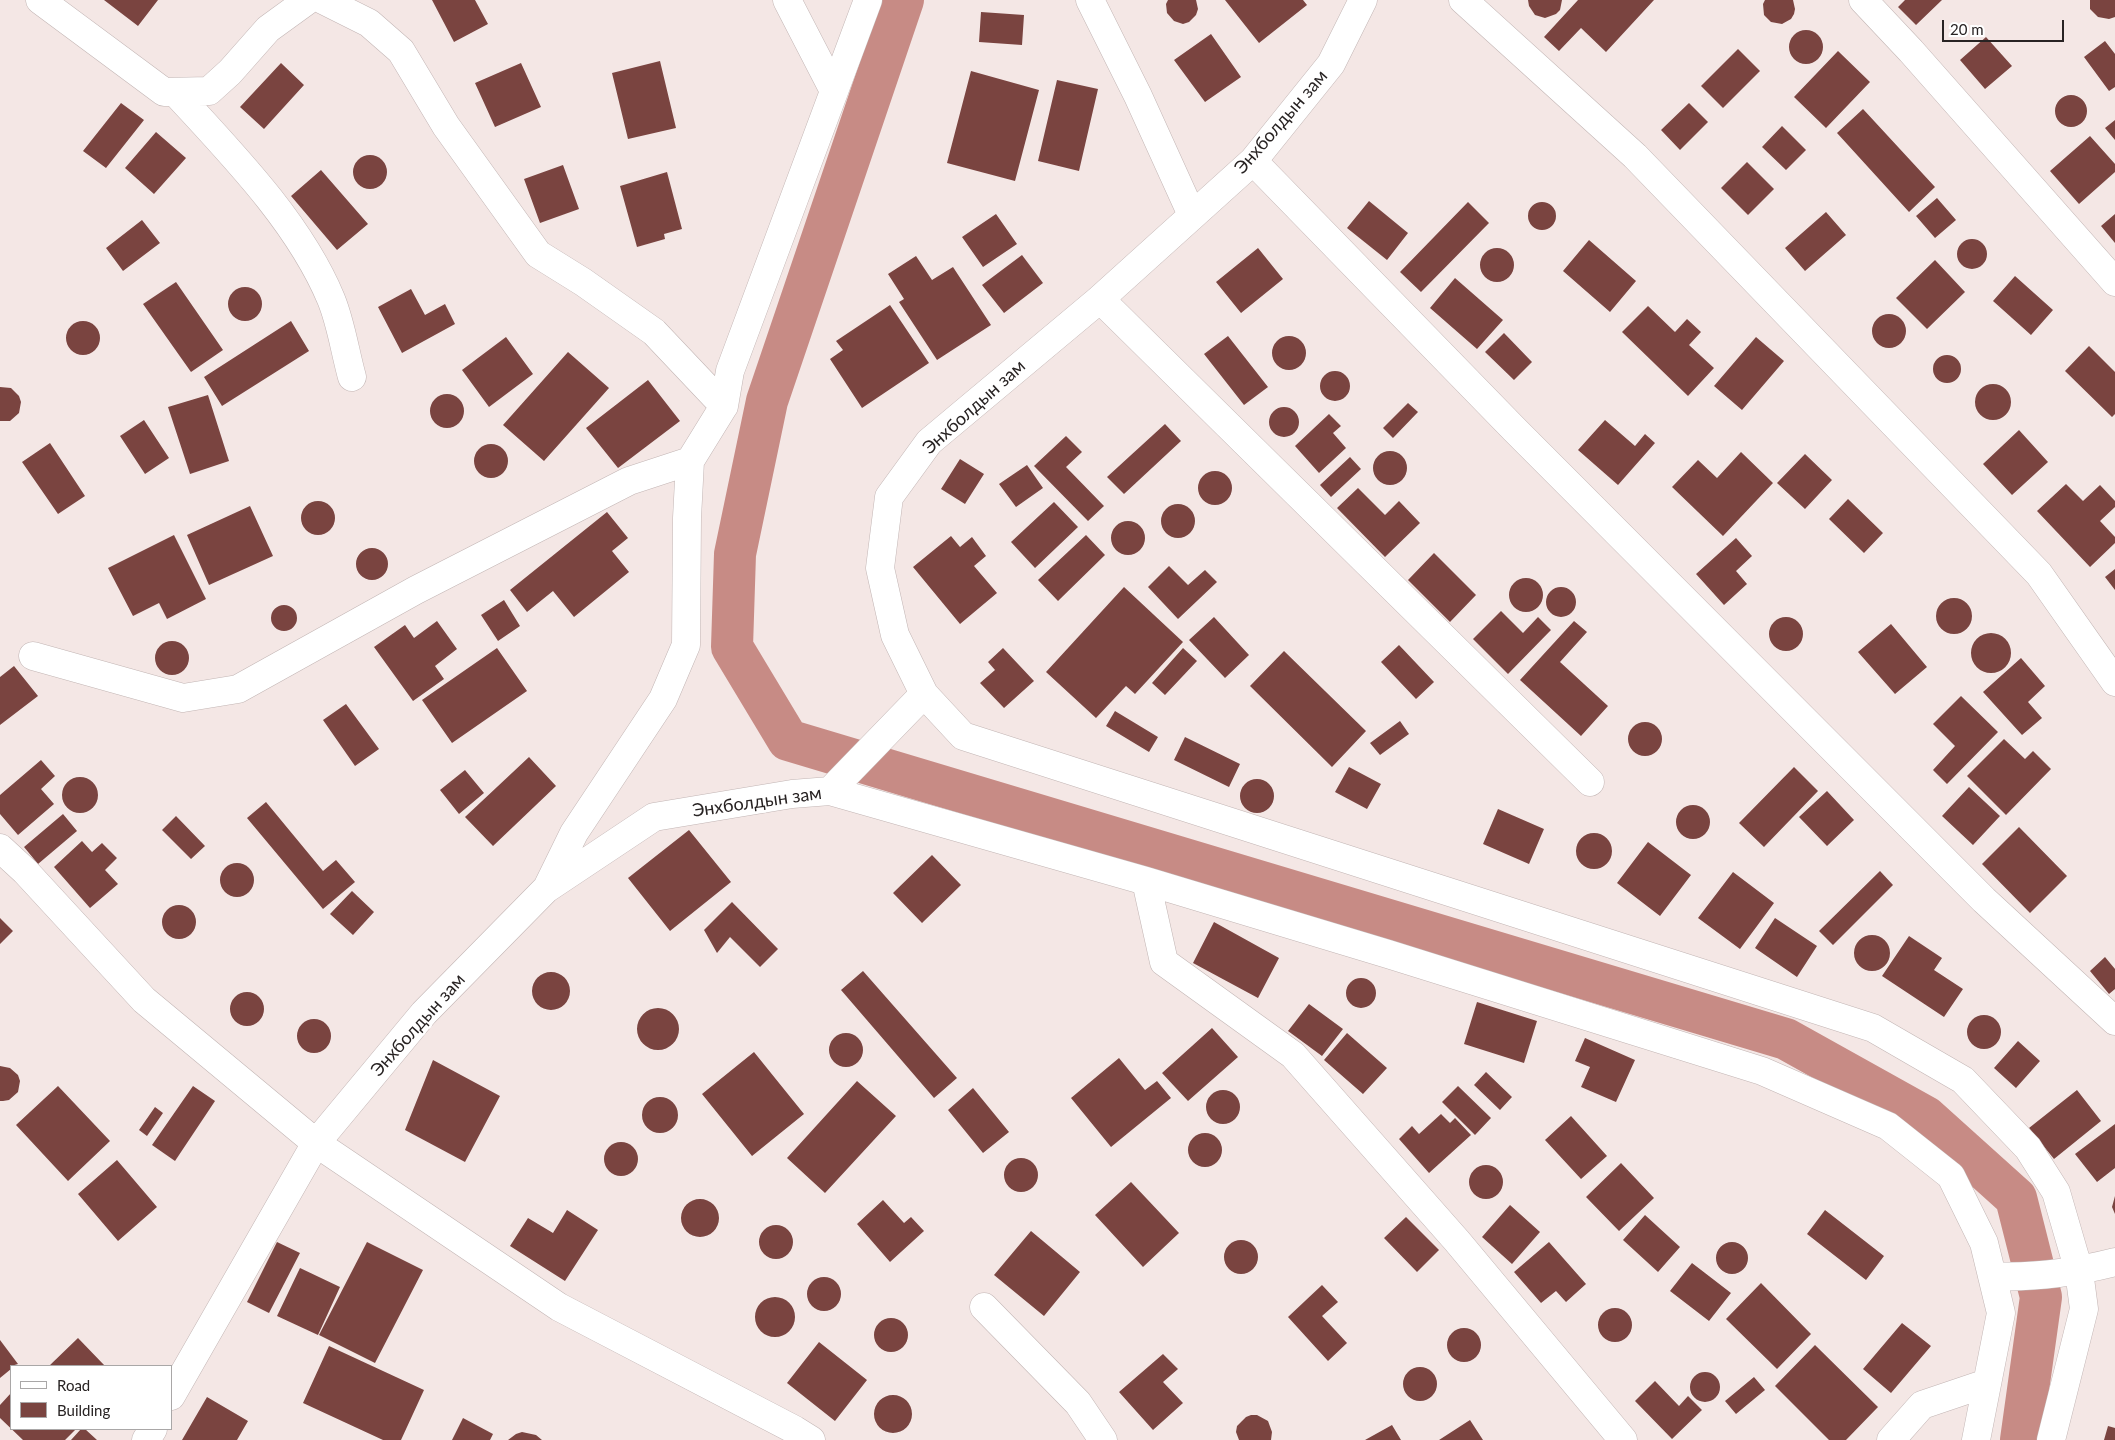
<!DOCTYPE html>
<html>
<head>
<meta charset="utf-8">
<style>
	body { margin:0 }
	#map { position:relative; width:2115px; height:1440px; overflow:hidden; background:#f4e7e5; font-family:Lato,sans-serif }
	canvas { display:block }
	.legend { position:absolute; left:10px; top:1365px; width:162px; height:65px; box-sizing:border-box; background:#fff; border:1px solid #a9a7a7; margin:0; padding:6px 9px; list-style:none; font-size:15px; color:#282323 }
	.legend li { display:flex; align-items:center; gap:10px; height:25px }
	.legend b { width:25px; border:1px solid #a9a7a7 }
	.scale { position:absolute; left:1942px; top:20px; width:122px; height:22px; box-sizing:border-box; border:2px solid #282323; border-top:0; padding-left:6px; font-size:15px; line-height:18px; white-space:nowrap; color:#282323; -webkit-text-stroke:4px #fff; paint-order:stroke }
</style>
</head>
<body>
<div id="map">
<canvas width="2115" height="1440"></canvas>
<ul class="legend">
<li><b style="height:6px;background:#fff"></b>Road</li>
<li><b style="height:14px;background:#7a4440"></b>Building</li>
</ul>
<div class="scale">20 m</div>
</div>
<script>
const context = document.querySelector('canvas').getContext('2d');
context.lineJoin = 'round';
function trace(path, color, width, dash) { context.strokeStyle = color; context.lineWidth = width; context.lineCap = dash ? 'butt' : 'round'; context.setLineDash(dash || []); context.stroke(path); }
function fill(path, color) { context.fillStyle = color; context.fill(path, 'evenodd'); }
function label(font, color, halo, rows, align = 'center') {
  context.font = font + ' Lato,sans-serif'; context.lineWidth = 5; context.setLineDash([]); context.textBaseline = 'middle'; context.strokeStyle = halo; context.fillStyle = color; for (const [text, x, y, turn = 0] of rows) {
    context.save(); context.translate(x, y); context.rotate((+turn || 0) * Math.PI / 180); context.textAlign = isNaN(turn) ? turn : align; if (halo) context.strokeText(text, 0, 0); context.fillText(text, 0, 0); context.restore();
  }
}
const canal = new Path2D(`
	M903,0l-136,401 -32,153 -3,93 56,93 998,299 140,78 90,81 25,99 -20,143`);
const building = new Path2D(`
	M104,0h54l-20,26z
	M432,0h43l13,24 -34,18z
	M1168,0h28l2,9 -2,6 -7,7 -6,2 -9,-3 -7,-8 -1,-9z
	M1225,0h78l4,5 -48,38z
	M1528,0h34l-2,10 -4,4 -11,4 -10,-3 -6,-9z
	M1578,0h76l-48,52 -25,-24 -22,23 -15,-14z
	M1765,0h28l2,9 -1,5 -3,5 -9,5 -11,-2 -7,-7 -1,-11z
	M1905,0h37l-26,25 -18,-18z
	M2090,0h25v17l-6,2 -11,-2 -8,-8z
	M981,12l43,3 -2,30 -43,-3z
	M1789 47a17 17 0 1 1 34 0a17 17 0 1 1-34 0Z
	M1211,34l30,43 -36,25 -31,-42z
	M1986,37l26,29 -27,23 -25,-29z
	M2105,41l10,13v33l-6,4 -25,-34z
	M1738,49l22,22 -37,37 -22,-22z
	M1838,51l32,31 -44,46 -32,-31z
	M660,61l16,67 -48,11 -16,-66z
	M281,63l23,22 -40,44 -24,-22z
	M521,63l20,44 -46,20 -20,-44z
	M971,71l68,19 -24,91 -68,-18z
	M1057,80l41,9 -19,82 -41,-10z
	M2055 111a16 16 0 1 1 32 0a16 16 0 1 1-32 0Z
	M121,103l23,17 -38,48 -23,-17z
	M1689,103l19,19 -28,28 -19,-20z
	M1863,109l72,78 -26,25 -72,-79z
	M2115,120v20l-10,-12z
	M1782,126l24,24 -20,20 -24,-23z
	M156,132l30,26 -32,36 -29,-26z
	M2090,136l25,28v8l-36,32 -29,-33z
	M353 172a17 17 0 1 1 34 0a17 17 0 1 1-34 0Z
	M1747,162l27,27 -26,26 -27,-27z
	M563,165l16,44 -39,14 -16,-44z
	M321,170l47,54 -31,26 -46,-54z
	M667,172l15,57 -18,5 1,5 -28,8 -17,-61z
	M1937,198l19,22 -21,18 -19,-22z
	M1369,201l39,32 -21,27 -40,-32z
	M1528 216a14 14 0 1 1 28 0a14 14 0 1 1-28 0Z
	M1468,202l21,21 -68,69 -21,-20z
	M1826,212l20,23 -41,36 -20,-23z
	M996,214l21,30 -34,23 -21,-30z
	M2115,214v29l-14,-17z
	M142,220l18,23 -37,28 -17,-23z
	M1957 254a15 15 0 1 1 30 0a15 15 0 1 1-30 0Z
	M1589,240l47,41 -26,31 -47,-41z
	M1480 265a17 17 0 1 1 34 0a17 17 0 1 1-34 0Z
	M1258,248l25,31 -42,34 -25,-31z
	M1022,255l21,28 -39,30 -22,-28z
	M916,256l16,24 21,-13 38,58 -54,35 -38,-58 5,-3 -16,-25z
	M1935,260l30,32 -38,37 -31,-31z
	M2015,276l38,34 -22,25 -38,-34z
	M1455,278l48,42 -26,29 -47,-41z
	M176,282l47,68 -32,22 -48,-68z
	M228 304a17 17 0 1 1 34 0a17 17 0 1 1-34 0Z
	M411,289l14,26 20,-11 10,20 -53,29 -24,-46z
	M890,305l39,58 -67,45 -32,-49 13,-9 -7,-9z
	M1648,306l27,26 12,-13 14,13 -12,13 25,23 -26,28 -66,-64z
	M1872 331a17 17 0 1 1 34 0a17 17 0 1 1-34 0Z
	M66 338a17 17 0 1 1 34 0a17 17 0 1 1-34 0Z
	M291,321l18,30 -87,55 -18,-29z
	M1504,333l28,29 -18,18 -29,-28z
	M1228,336l40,51 -24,18 -40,-51z
	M1272 353a17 17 0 1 1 34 0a17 17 0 1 1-34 0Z
	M506,337l27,37 -44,33 -27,-37z
	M1756,337l28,24 -42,49 -28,-24z
	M2089,346l26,26v42l-3,3 -47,-46z
	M568,352l41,36 -65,73 -41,-36z
	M1933 369a14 14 0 1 1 28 0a14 14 0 1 1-28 0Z
	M1320 386a15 15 0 1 1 30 0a15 15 0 1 1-30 0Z
	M648,380l32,41 -62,47 -32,-40z
	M1975 402a18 18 0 1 1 36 0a18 18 0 1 1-36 0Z
	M0,387l11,1 8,8 2,6 -2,11 -9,8h-10z
	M430 411a17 17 0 1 1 34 0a17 17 0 1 1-34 0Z
	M208,395l21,66 -39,13 -22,-67z
	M1408,403l10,9 -25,26 -10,-10z
	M1269 422a15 15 0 1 1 30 0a15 15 0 1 1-30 0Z
	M1329,414l12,12 -8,7 13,15 -27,25 -24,-27z
	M144,420l25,38 -24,16 -25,-38z
	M1605,420l30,26 10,-12 10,9 -37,42 -40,-35z
	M1165,424l16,17 -57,53 -17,-17z
	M2019,430l29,32 -36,33 -29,-31z
	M1066,436l16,16 -16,15 38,39 -16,15 -54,-55z
	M50,443l35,53 -27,18 -36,-52z
	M474 461a17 17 0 1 1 34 0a17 17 0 1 1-34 0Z
	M1373 468a17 17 0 1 1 34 0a17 17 0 1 1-34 0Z
	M1741,452l32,31 -50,53 -51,-49 26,-27 19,18z
	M1805,454l27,26 -27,29 -28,-26z
	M1350,457l11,12 -30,28 -11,-12z
	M960,459l24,15 -19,30 -24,-15z
	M1027,465l16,23 -27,19 -17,-23z
	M1198 488a17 17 0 1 1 34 0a17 17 0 1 1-34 0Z
	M2066,484l17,17 17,-16 15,16v6l-15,14 15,16v6l-25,24 -53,-56z
	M1358,488l27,27 14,-14 21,22 -35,34 -48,-49z
	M1848,499l35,34 -19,20 -35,-34z
	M301 518a17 17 0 1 1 34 0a17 17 0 1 1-34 0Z
	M1054,502l24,25 -43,41 -24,-26z
	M1161 521a17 17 0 1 1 34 0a17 17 0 1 1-34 0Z
	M250,506l23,50 -64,29 -22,-50z
	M607,512l21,26 -16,13 17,21 -55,45 -21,-26 -26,21 -17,-22z
	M1111 538a17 17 0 1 1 34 0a17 17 0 1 1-34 0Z
	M174,535l32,64 -39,20 -8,-16 -26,13 -25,-48z
	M1086,535l19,20 -47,46 -20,-21z
	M951,536l9,11 12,-10 14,19 -12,10 23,27 -37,31 -47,-57z
	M1736,538l16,18 -16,15 11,13 -23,21 -28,-31z
	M356 564a16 16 0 1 1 32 0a16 16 0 1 1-32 0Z
	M1434,553l42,42 -26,27 -42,-42z
	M1169,566l19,19 17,-15 12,12 -39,37 -30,-32z
	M2115,569v21l-10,-13z
	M1509 595a17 17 0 1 1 34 0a17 17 0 1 1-34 0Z
	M1546 602a15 15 0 1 1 30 0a15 15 0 1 1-30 0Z
	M1124,587l59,55 -48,52 -9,-8 -30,32 -50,-46z
	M1936 616a18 18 0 1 1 36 0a18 18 0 1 1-36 0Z
	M504,600l16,26 -22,15 -17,-26z
	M271 618a13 13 0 1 1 26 0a13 13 0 1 1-26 0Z
	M1501,611l22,22 15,-16 13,13 -43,44 -35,-35z
	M1769 634a17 17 0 1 1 34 0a17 17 0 1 1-34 0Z
	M1214,617l35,38 -24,23 -36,-38z
	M437,621l20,28 -22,17 9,13 -31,22 -39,-54 31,-22 9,13z
	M1574,621l13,11 -27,30 48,44 -27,30 -61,-56z
	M1891,624l36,43 -32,27 -37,-42z
	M1971 653a20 20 0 1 1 40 0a20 20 0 1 1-40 0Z
	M155 658a17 17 0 1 1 34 0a17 17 0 1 1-34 0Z
	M1399,645l35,37 -18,17 -35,-37z
	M497,648l30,43 -75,52 -30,-43z
	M1003,648l31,33 -30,27 -24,-25 15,-13 -7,-8z
	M1183,648l14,13 -32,34 -13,-12z
	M1284,651l82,80 -34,36 -82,-81z
	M2021,658l24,28 -17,16 14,16 -20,17 -39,-43z
	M14,666l24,30 -38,29v-48z
	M1961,696l37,36 -51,52 -14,-14 22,-24 -22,-22z
	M346,704l33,45 -24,17 -32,-46z
	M1115,711l43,26 -9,15 -43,-26z
	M1400,721l9,13 -29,21 -10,-12z
	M1628 739a17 17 0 1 1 34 0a17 17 0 1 1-34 0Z
	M1185,737l55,27 -11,23 -55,-27z
	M2004,739l21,20 8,-8 18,18 -45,46 -39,-39z
	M529,757l27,29 -63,60 -28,-29z
	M41,760l14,16 -14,13 13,15 -36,31 -18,-21v-19z
	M1349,767l32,17 -14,25 -32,-17z
	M1794,767l24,24 -54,56 -25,-24z
	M465,770l19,23 -25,21 -19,-24z
	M62 795a18 18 0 1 1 36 0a18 18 0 1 1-36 0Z
	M1240 796a17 17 0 1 1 34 0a17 17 0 1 1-34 0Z
	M1969,787l31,29 -27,29 -31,-29z
	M1827,791l27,29 -27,26 -28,-29z
	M266,802l57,69 13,-11 19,22 -32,27 -76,-91z
	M1676 822a17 17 0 1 1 34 0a17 17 0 1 1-34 0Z
	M1498,809l46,20 -15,35 -46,-20z
	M63,814l14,17 -39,33 -14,-17z
	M176,816l29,30 -14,13 -29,-29z
	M2019,827l48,49 -37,37 -48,-49z
	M689,830l42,52 -61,49 -42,-53z
	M1576 851a18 18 0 1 1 36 0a18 18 0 1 1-36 0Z
	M82,841l10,11 10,-9 15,15 -12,12 13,14 -28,24 -36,-41z
	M1648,842l43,33 -31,41 -43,-33z
	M932,855l29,30 -39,38 -29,-30z
	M220 880a17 17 0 1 1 34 0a17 17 0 1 1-34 0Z
	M1880,871l13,14 -60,60 -14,-14z
	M1733,872l41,31 -34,46 -42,-31z
	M352,891l22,21 -21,23 -23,-21z
	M732,902l46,47 -18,18 -30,-30 -13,16 -13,-23z
	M162 922a17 17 0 1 1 34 0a17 17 0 1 1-34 0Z
	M0,918l13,13 -13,13z
	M1775,918l42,28 -20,31 -42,-29z
	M1214,922l65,36 -21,40 -65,-35z
	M1854 953a18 18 0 1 1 36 0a18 18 0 1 1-36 0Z
	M1909,936l33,22 -8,12 29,19 -19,28 -62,-41z
	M2105,957l10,12v20l-6,5 -19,-23z
	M863,971l94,107 -23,20 -93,-108z
	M532 991a19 19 0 1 1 38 0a19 19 0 1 1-38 0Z
	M1346 993a15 15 0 1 1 30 0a15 15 0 1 1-30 0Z
	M230 1009a17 17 0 1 1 34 0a17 17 0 1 1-34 0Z
	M1477,1002l60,19 -13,42 -60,-19z
	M1309,1004l34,25 -21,27 -34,-25z
	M637 1029a21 21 0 1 1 42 0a21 21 0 1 1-42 0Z
	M1967 1032a17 17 0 1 1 34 0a17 17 0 1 1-34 0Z
	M297 1036a17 17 0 1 1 34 0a17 17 0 1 1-34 0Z
	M1212,1028l26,29 -50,44 -26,-28z
	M829 1050a17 17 0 1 1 34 0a17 17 0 1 1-34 0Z
	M1347,1033l40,35 -24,26 -39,-34z
	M1585,1038l50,22 -19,42 -35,-15 9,-20 -15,-6z
	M2018,1041l22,20 -24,27 -22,-20z
	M754,1052l50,62 -52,42 -50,-62z
	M1119,1058l26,32 12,-9 14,17 -60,49 -40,-49z
	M433,1060l67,36 -35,66 -60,-32z
	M0,1066l10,2 8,7 2,6 -2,11 -9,8 -6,1h-3z
	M1486,1072l26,25 -12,13 -26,-25z
	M857,1081l39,35 -71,77 -38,-35z
	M58,1086l52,55 -42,40 -52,-56z
	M193,1086l22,15 -40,60 -23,-16z
	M1458,1086l33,32 -16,17 -33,-33z
	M973,1088l36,44 -26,21 -35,-43z
	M1206 1107a17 17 0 1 1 34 0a17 17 0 1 1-34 0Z
	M2077,1090l24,31 -47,38 -25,-31z
	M642 1115a18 18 0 1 1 36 0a18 18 0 1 1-36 0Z
	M155,1107l8,6 -16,23 -8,-6z
	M1441,1114l9,9 5,-5 16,17 -42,38 -30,-34 13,-13 7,8z
	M1571,1116l36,40 -26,23 -36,-39z
	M2115,1124v44l-18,14 -22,-28z
	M1188 1150a17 17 0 1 1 34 0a17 17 0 1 1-34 0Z
	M604 1159a17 17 0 1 1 34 0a17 17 0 1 1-34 0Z
	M1004 1175a17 17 0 1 1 34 0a17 17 0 1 1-34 0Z
	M117,1160l40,47 -39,34 -40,-47z
	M1621,1163l33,35 -35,33 -33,-34z
	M1469 1182a17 17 0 1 1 34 0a17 17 0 1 1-34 0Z
	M1131,1182l48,51 -36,34 -48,-52z
	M2115,1196v18l-3,-7z
	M681 1218a19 19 0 1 1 38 0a19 19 0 1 1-38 0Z
	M883,1200l21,23 7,-6 13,14 -34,31 -33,-38z
	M1510,1205l30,27 -28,32 -30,-27z
	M567,1210l31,20 -33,51 -55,-35 18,-28 25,15z
	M1825,1210l59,46 -18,24 -59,-46z
	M1645,1215l35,32 -22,25 -35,-32z
	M1406,1217l33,33 -22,22 -33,-34z
	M759 1242a17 17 0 1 1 34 0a17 17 0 1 1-34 0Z
	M1031,1231l49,41 -36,44 -50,-41z
	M1224 1257a17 17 0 1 1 34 0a17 17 0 1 1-34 0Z
	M277,1242l23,11 -31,60 -22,-11z
	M367,1242l56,28 -48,93 -56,-28z
	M1549,1242l37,42 -20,18 -10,-11 -15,12 -27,-31z
	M1716 1258a16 16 0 1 1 32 0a16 16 0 1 1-32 0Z
	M1692,1263l39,30 -22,28 -39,-30z
	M300,1268l40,19 -22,48 -41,-19z
	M807 1294a17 17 0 1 1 34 0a17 17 0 1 1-34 0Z
	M1761,1283l50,51 -34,35 -51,-50z
	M1322,1285l16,17 -16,14 25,27 -19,18 -40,-44z
	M755 1317a20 20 0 1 1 40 0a20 20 0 1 1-40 0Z
	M1598 1325a17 17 0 1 1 34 0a17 17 0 1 1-34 0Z
	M874 1335a17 17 0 1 1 34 0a17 17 0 1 1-34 0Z
	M1902,1323l29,23 -40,47 -28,-24z
	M1447 1345a17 17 0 1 1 34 0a17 17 0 1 1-34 0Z
	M78,1338l27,28h-56z
	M0,1340l18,24 -7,2v3l-11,9z
	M819,1342l48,38 -32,41 -48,-38z
	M1815,1345l63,62 -32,33h-17l-54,-54z
	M329,1346l95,44 -23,50h-18l-80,-37z
	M1163,1354l15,15 -15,13 20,21 -30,27 -34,-38z
	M1403 1384a17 17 0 1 1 34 0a17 17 0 1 1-34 0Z
	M1690 1387a15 15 0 1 1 30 0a15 15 0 1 1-30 0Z
	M1754,1377l11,13 -29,24 -11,-13z
	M1655,1381l24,25 9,-10 14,14 -30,29 -37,-38z
	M11,1393v36h65l-11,11h-42l-23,-22v-13z
	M874 1414a19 19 0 1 1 38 0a19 19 0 1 1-38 0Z
	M207,1397l41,24 -11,19h-55z
	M1251,1415h6l11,6 4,11 -1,8h-32l-3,-8 1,-6 9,-9z
	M463,1418l30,16 -3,6h-38z
	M1470,1420l13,20h-44z
	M1392,1425l9,15h-36z
	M2108,1426l7,2v12h-11z
	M81,1429h4l12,11h-26z
	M522,1432l14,3 6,5h-34l8,-6z`);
const street = new Path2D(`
	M40,0l124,92 45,-1 21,-19 38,-43 40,-29
	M323,0l46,23 32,28 45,75 92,128 45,28 71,50 70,74
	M787,0l46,89
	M1090,0l48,96 54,119
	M1463,0l172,156 404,418 76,108
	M1863,0l48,51 204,231
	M175,92c56,61 124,130 156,207 10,24 14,53 21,78
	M1253,161l261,268 470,471 131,121
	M1100,299l490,483
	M33,656l150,42 55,-9 178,-99 213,-109 61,-20
	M924,694l39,42 910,292 90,52 65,68 28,44 23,79 5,38 -33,131
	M830,791l316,90 242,73 374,117 126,55 63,50 33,67 17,70 -25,127
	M0,848l25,23 119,129 172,143 243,164 236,123 16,10
	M1146,881l18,81 129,93 164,186 166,199
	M547,888l27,-55 89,-134 23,-54 1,-127 3,-57 34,-55 6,-35 138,-371
	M1992,1276c41,2 84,-4 123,-14
	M984,1307l94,96 25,37
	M171,1396l145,-253 108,-130 122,-124 108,-72 138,-23 38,-3 94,-97 -29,-59 -15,-67 9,-71 40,-55 171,-143 153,-138 78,-97 32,-64
	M146,1440l7,-11
	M1891,1440l31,-35 65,-22`);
const streetNames = [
	["Энхболдын зам",1281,122,-49],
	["Энхболдын зам",974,407,-42],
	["Энхболдын зам",757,802,-8],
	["Энхболдын зам",418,1025,-48]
];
trace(canal, '#c78b85', 42);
fill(building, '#7a4440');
trace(street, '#c2b5b4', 29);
trace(street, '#fff', 28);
label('18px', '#282323', '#fff', streetNames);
</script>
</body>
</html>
